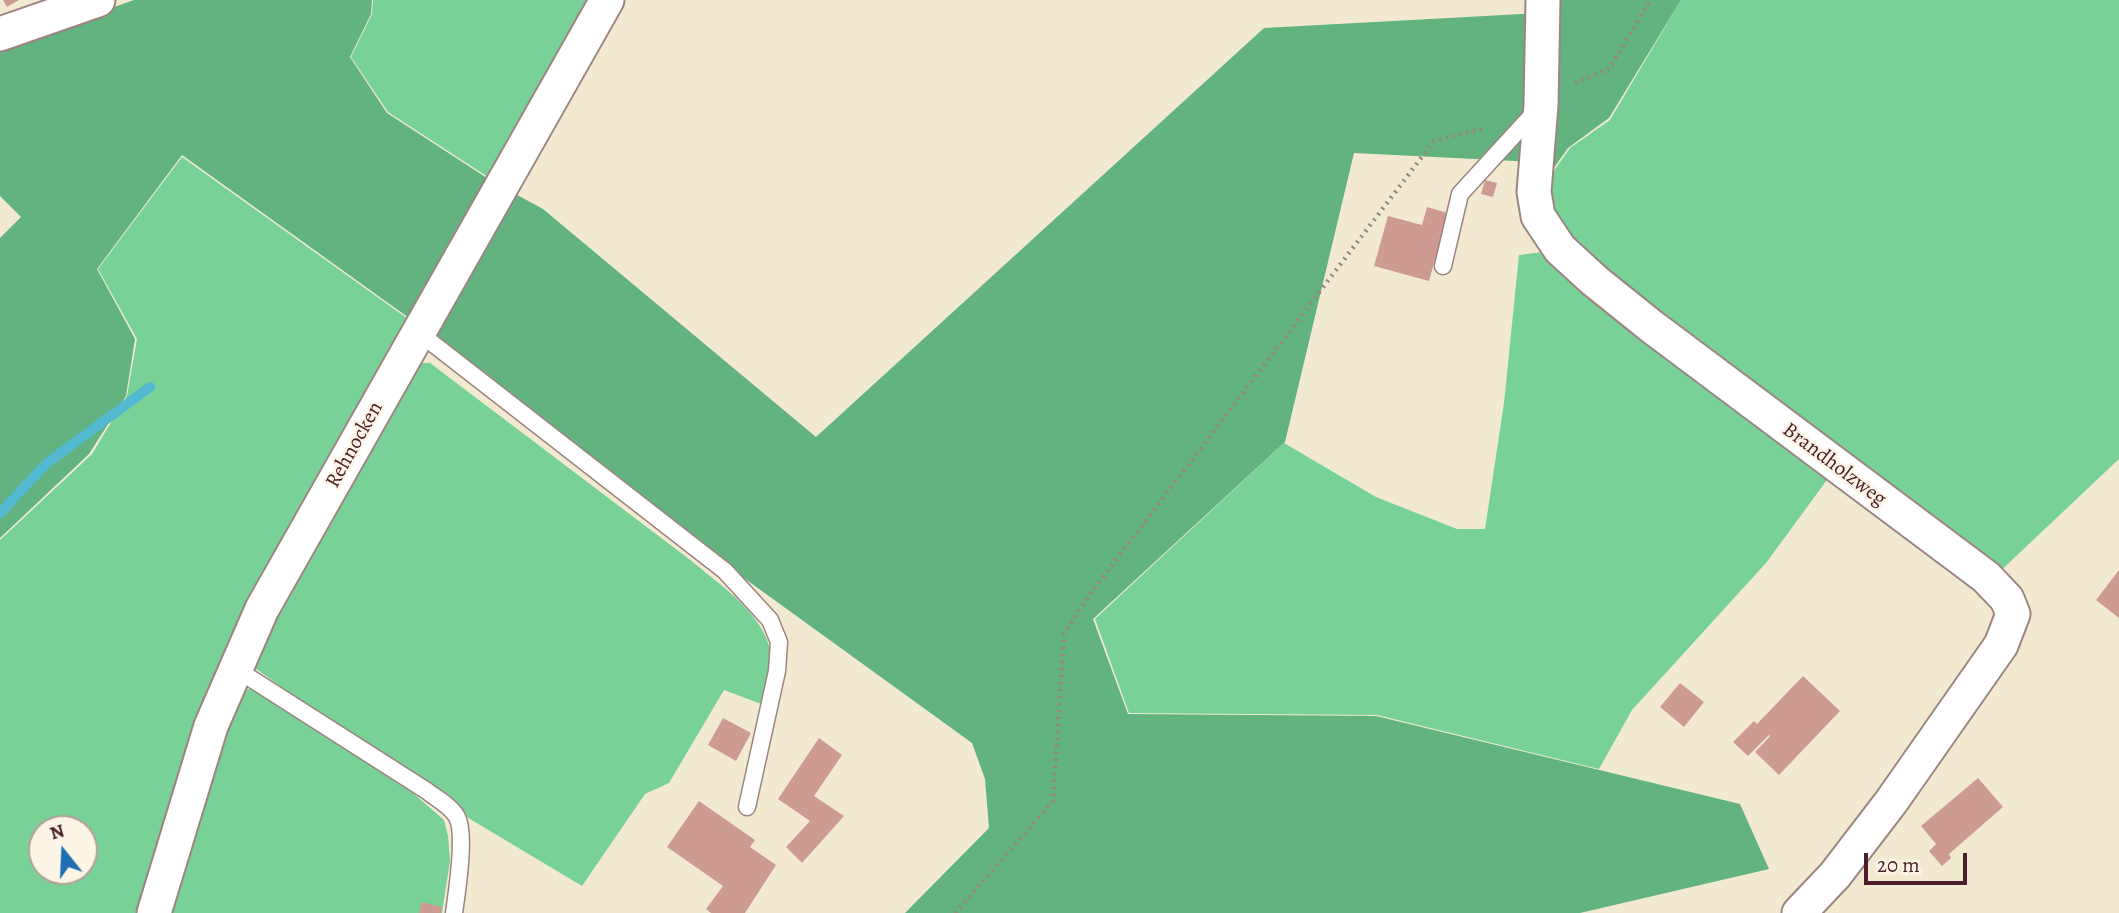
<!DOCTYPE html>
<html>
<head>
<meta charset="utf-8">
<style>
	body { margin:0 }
	#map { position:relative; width:2119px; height:913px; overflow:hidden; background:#f2ead0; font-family:Alegreya,serif }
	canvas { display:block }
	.north { position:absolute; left:28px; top:815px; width:70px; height:70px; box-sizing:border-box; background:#fcf5e5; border:2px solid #b59f9b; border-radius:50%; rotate:342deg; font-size:19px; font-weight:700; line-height:28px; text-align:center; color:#4a1f2b }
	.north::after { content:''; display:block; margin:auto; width:24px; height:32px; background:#1f6fb2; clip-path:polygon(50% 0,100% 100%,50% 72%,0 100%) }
	.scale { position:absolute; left:1864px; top:853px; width:103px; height:32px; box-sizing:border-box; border:4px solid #4a1f2b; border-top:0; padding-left:9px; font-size:21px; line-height:24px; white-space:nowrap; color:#4a1f2b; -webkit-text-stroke:5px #fcf5e5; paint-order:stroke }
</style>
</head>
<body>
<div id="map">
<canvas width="2119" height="913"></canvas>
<div class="north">N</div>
<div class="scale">20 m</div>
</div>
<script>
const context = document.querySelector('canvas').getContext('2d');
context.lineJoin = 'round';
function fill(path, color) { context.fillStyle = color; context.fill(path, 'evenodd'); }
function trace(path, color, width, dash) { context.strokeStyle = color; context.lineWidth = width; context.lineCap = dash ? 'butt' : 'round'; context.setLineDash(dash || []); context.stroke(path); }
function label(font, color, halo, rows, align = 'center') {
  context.font = font + ' Alegreya,serif'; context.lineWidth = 5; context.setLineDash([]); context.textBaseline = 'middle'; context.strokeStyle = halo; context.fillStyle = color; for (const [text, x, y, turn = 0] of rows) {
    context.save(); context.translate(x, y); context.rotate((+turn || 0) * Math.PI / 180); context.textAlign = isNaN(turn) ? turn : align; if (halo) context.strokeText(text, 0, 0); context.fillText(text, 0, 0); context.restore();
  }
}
const green = new Path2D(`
	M373,0h221l-103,179 -103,-67 -37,-55 21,-43z
	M1681,0h438v459l-125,118 -340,-261 -105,-99v-39l21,-30 40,-28z
	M182,157l226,162 -62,113 -40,65 -77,158 -86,258h-143v-373l92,-86 35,-58 10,-57 -39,-70zM42,829h42v42h-42z
	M1550,251l285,218 -69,94 -134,147 -33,59 -222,-54 -248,-2 -34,-94 189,-176 92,54 81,32h28l19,-126 15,-148z
	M423,363h7l259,196c32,27 81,58 83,103 0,14 -5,29 -8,43l-40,-15 -55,93 -24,11 -63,92 -112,-67 -51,-42 -132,-86 -39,-28 169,-298z
	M253,688l153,99 38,33 4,16 2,25 -8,52h-275l23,-87 52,-135z`);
const forest = new Path2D(`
	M134,0h238l-1,14 -21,43 37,56 103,67 -81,138 -227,-163 -85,114 38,70 -9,57 -37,58 -89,84v-300l21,-21 -21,-21v-149z
	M1551,0h130l-72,118 -41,30 -25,35z
	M1540,13l-5,149 -181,-9 -69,289 -192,177 35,95 248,2 364,88 29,65 -189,44h-675l84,-85 -4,-49 -13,-36 -264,-191 -281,-225 83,-136 33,18 273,228 448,-409z`);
const stream = new Path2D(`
	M0,513l47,-50 103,-76`);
const building = new Path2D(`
	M3,0h16l-12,7z
	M1485,180l12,3 -4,14 -12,-3z
	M1427,207l21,6 -19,68 -55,-15 14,-50 34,9z
	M2119,570v48l-23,-18z
	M1803,676l37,35 -61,64 -24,-23 15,-16 -1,-1 -21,21 -15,-14 21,-21 3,3z
	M1680,683l24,19 -20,25 -24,-20z
	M723,718l28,15 -15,28 -28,-16z
	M819,738l23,17 -28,41 30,20 -42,47 -16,-16 24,-26 -32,-22z
	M1978,778l25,29 -54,47 2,4 -9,8 -13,-15 7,-7 -15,-18z
	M699,801l56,39 -5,7 26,18 -31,48h-34l-5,-4 17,-23 -56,-39z
	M422,902l20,5 -1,6h-22z`);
const path = new Path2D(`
	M1575,83l35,-15 40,-68
	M955,913l98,-112 11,-167 27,-41 343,-452 52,-13`);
const service = new Path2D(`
	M1443,266l17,-72 76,-83
	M418,332l307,239 45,49 9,22 -2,29 -30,136
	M236,669l191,122c10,8 24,15 30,26 9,17 0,75 -3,96`);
const minor = new Path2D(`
	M1543,0l-2,105 -7,87 4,24 22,33 35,32 56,45 335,251 21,22 6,15 -12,31 -110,157 -56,73 -36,38
	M0,34l98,-34
	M154,913l57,-187 51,-117 345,-609`);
const streetNames = [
	["Rehnocken",355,445,-61],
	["Brandholzweg",1834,465,37]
];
fill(green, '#78d197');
fill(forest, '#62b380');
trace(stream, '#52b9d0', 10);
fill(building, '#cd9b92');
trace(service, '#9e847e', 19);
trace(minor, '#9e847e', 37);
trace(path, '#9e847e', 4.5, [2, 5]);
trace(service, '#fff', 16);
trace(minor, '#fff', 33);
label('21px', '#4a1f2b', '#fcf5e5', streetNames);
</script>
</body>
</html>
